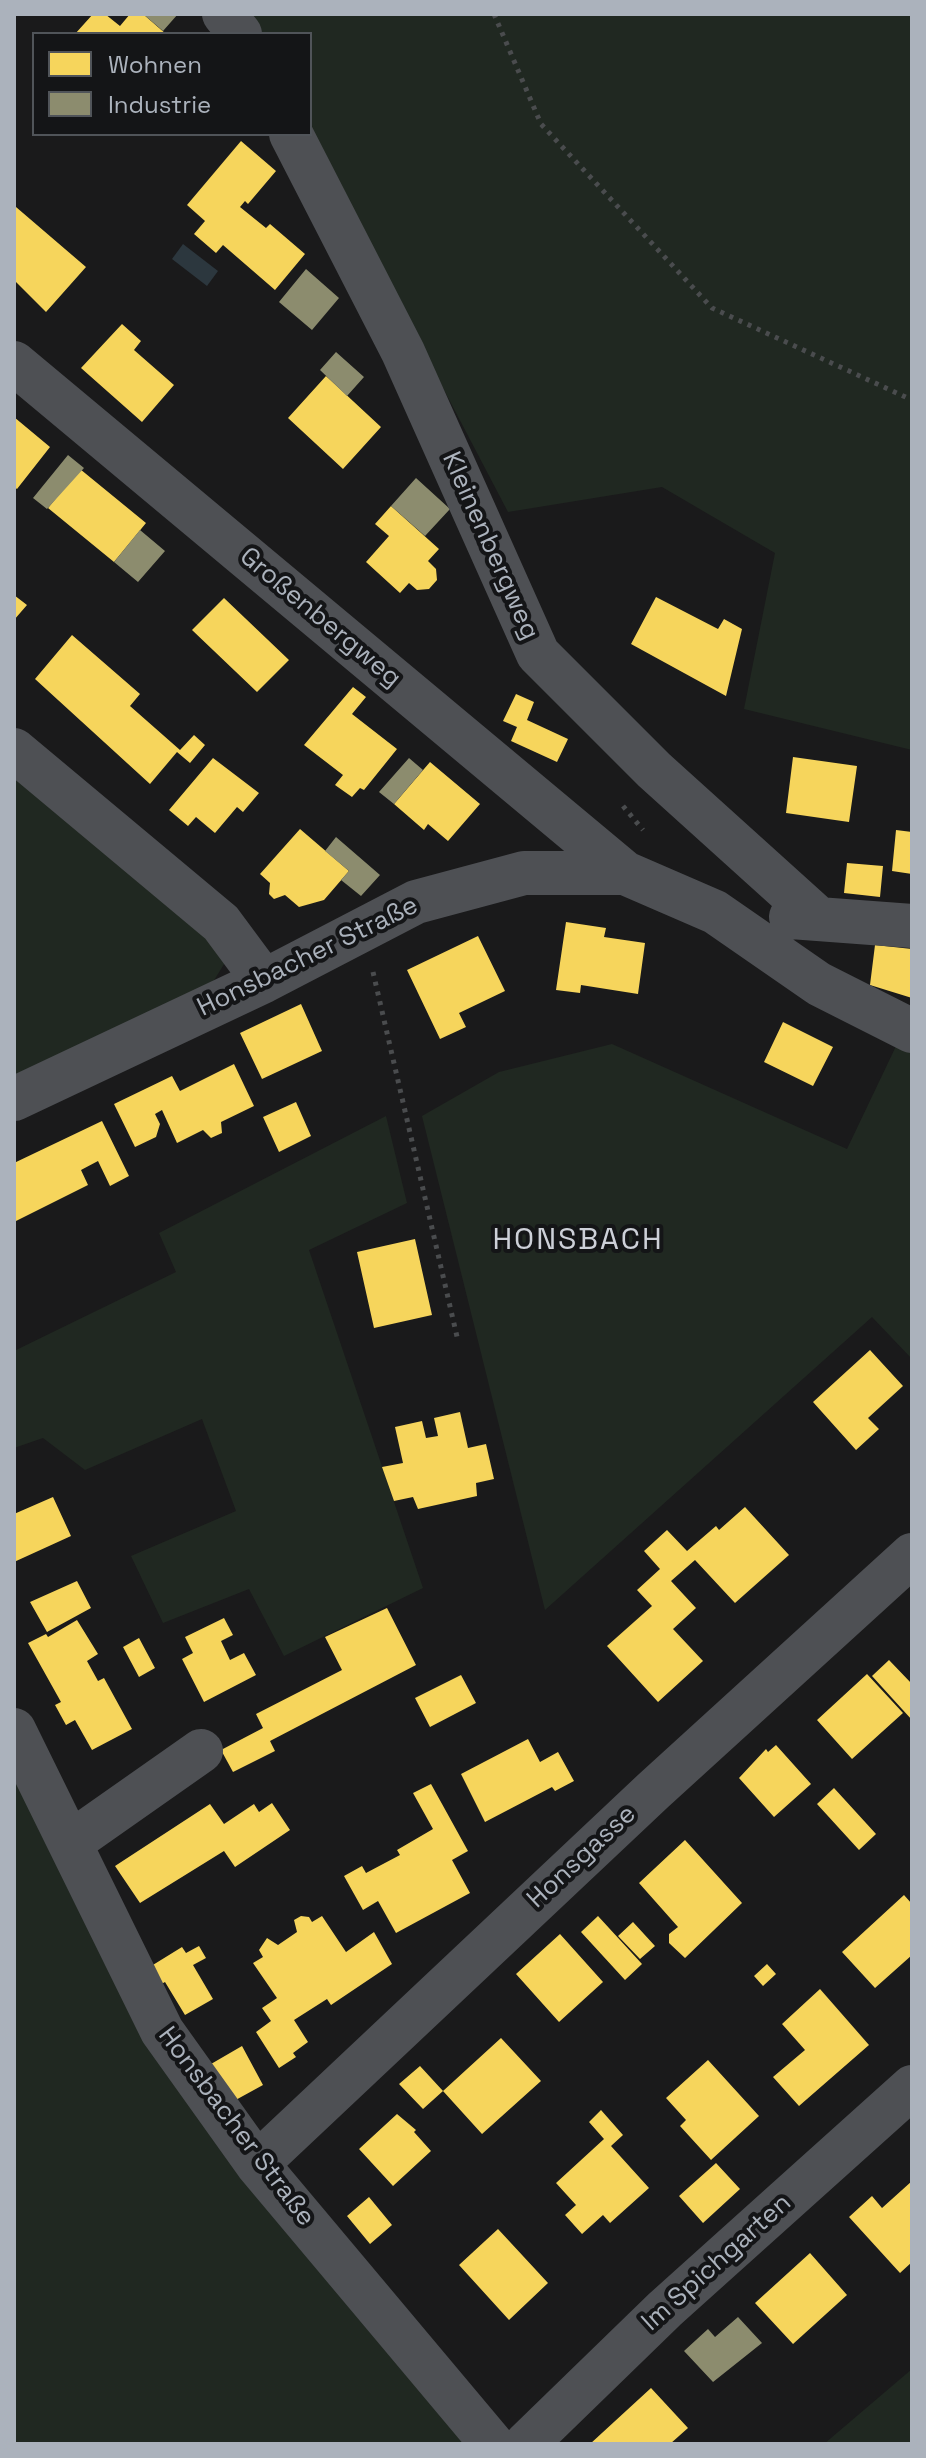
<!DOCTYPE html>
<html>
<head>
<meta charset="utf-8">
<style>
	body { margin:0 }
	#map { position:relative; width:926px; height:2458px; overflow:hidden; background:#1a1a1b; font-family:"Space Grotesk",sans-serif }
	canvas { display:block }
	.frame { position:absolute; inset:0; border:16px solid #abb2bc; pointer-events:none }
	.legend { position:absolute; left:32px; top:32px; width:280px; height:104px; box-sizing:border-box; background:#141517; border:2px solid #505459; margin:0; padding:10px 14px; list-style:none; font-size:24px; color:#abb2bc }
	.legend li { display:flex; align-items:center; gap:16px; height:40px }
	.legend b { width:40px; border:2px solid #505459 }
</style>
</head>
<body>
<div id="map">
<canvas width="926" height="2458"></canvas>
<div class="frame"></div>
<ul class="legend">
<li><b style="height:22px;background:#f6d55c"></b>Wohnen</li>
<li><b style="height:22px;background:#8c8c6e"></b>Industrie</li>
</ul>
</div>
<script>
const context = document.querySelector('canvas').getContext('2d');
context.lineJoin = 'round';
function fill(path, color) { context.fillStyle = color; context.fill(path, 'evenodd'); }
function trace(path, color, width, dash) { context.strokeStyle = color; context.lineWidth = width; context.lineCap = dash ? 'butt' : 'round'; context.setLineDash(dash || []); context.stroke(path); }
function label(font, color, halo, rows, align = 'center') {
  context.font = font + ' "Space Grotesk",sans-serif'; context.lineWidth = 8; context.setLineDash([]); context.textBaseline = 'middle'; context.strokeStyle = halo; context.fillStyle = color; for (const [text, x, y, turn = 0] of rows) {
    context.save(); context.translate(x, y); context.rotate((+turn || 0) * Math.PI / 180); context.textAlign = isNaN(turn) ? turn : align; if (halo) context.strokeText(text, 0, 0); context.fillText(text, 0, 0); context.restore();
  }
}
const green = new Path2D(`
	M243,14h669v736l-168,-41 31,-156 -113,-66 -154,25 -198,-378v-100h-53z
	M14,765l198,164 14,32 -18,29 -194,97z
	M898,1042l14,7v310l-40,-42 -327,293 -123,-494 77,-44 113,-28 235,105z
	M386,1116l21,87 -98,47 114,338 -139,68 -35,-67 -86,34 -32,-67 105,-45 -34,-92 -117,51 -42,-32 -29,10v-97l162,-79 -17,-39z
	M14,1773l105,215 353,456h-458z
	M912,2369v75h-88z`);
const water = new Path2D(`
	M183,244l35,27 -11,15 -35,-27z`);
const homes = new Path2D(`
	M93,14h12l15,12 10,-12h13l23,20h-91z
	M241,141l35,30 -28,33 -3,-3 -5,6 26,21 4,-4 35,30 -30,36 -52,-45 -7,8 -22,-19 11,-13 -18,-16z
	M16,207l70,60 -40,45 -32,-32z
	M122,324l19,17 -7,9 40,35 -32,37 -61,-54z
	M326,376l55,51 -38,42 -55,-51z
	M14,417l36,30 -33,42 -3,-2z
	M80,469l66,54 -32,39 -66,-54z
	M391,506l48,43 -11,12 8,8 1,11 -8,9 -12,1 -8,-7 -9,10 -34,-31 23,-26 -14,-12z
	M14,595l13,10 -13,15z
	M656,597l62,32 6,-10 18,10 -16,67 -95,-52z
	M224,598l65,62 -32,32 -65,-62z
	M72,635l68,59 -10,12 50,44 14,-15 11,10 -15,18 -13,-11 -27,32 -115,-105z
	M353,687l13,10 -14,17 45,35 -33,41 -4,-2 -8,9 -17,-12 8,-10 -39,-30z
	M516,694l18,8 -7,18 41,19 -11,23 -46,-21 6,-14 -14,-6z
	M793,757l64,9 -8,56 -63,-9z
	M213,758l46,35 -16,19 -6,-5 -22,26 -19,-16 -8,9 -19,-16z
	M430,762l50,42 -32,37 -20,-17 -4,6 -30,-26z
	M300,829l49,42 -25,29 -25,7 -14,-12 -11,4 -5,-5 1,-11 -10,-9z
	M896,830l16,2v42l-20,-3z
	M847,863l36,3 -3,31 -36,-4z
	M566,922l40,6 -2,9 41,6 -7,51 -57,-9 -1,8 -24,-3z
	M478,936l27,55 -46,22 7,14 -26,12 -33,-69z
	M875,945l37,4v49l-42,-13z
	M301,1004l21,47 -60,28 -22,-46z
	M783,1022l50,25 -20,39 -49,-24z
	M234,1064l20,42 -33,16 1,11 -11,5 -8,-8 -26,13 -15,-33 -7,4 5,10 -4,13 -21,10 -21,-43 58,-28 8,15z
	M296,1102l15,34 -32,16 -16,-35z
	M102,1121l27,55 -19,10 -12,-25 -17,9 7,15 -74,37v-59z
	M415,1239l17,76 -58,13 -17,-76z
	M870,1350l33,36 -35,32 11,11 -23,21 -43,-48z
	M460,1412l8,36 18,-4 8,35 -18,4 1,13 -59,13 -5,-12 -19,4 -12,-34 21,-4 -8,-36 27,-6 4,17 12,-2 -4,-18z
	M53,1497l18,39 -57,26v-48z
	M745,1507l44,48 -54,48 -40,-43 -24,21 25,27 -23,21 30,32 -45,41 -51,-56 45,-40 -15,-16 23,-21 -16,-18 23,-21 20,21 29,-25 3,4z
	M77,1581l14,27 -44,24 -17,-30z
	M387,1608l29,57 -146,76 5,10 -42,21 -12,-22 42,-22 -7,-14 86,-44 -17,-33z
	M224,1618l9,17 -12,6 9,19 14,-7 12,22 -52,27 -22,-43 11,-6 -8,-16z
	M77,1620l21,34 -11,7 11,20 6,-3 28,51 -40,21 -17,-30 -9,5 -11,-20 6,-3 -33,-59 18,-9 2,3z
	M139,1638l16,30 -16,9 -16,-30z
	M889,1660l23,24v36l-40,-44z
	M867,1674l36,39 -51,46 -35,-39z
	M461,1675l15,28 -46,24 -15,-29z
	M528,1739l12,23 18,-10 16,29 -19,10 -3,-4 -67,35 -24,-48z
	M776,1745l35,39 -37,33 -35,-39 27,-29 2,3z
	M431,1784l37,67 -16,9 18,33 -74,40 -18,-32 -15,9 -19,-34 18,-10 4,7 34,-18 -3,-5 36,-21 -20,-36z
	M834,1788l42,46 -17,16 -42,-46z
	M272,1803l18,27 -55,37 -11,-16 -84,52 -25,-37 95,-62 14,20 30,-20 5,8z
	M685,1840l57,63 -57,55 -16,-15v-9l9,-7 -39,-44z
	M904,1895l8,9v51l-37,33 -33,-36z
	M301,1916l8,1 3,5 10,-6 24,36 28,-20 18,32 -61,41 -4,-6 -33,21 14,22 -15,11 3,4 -17,11 -23,-36 15,-11 -9,-13 15,-10 -24,-35 10,-6 -4,-7 8,-12 11,7 19,-13 -3,-12z
	M598,1916l44,48 -17,16 -44,-48z
	M633,1922l22,24 -15,13 -22,-23z
	M560,1934l43,48 -44,40 -43,-48z
	M199,1946l7,12 -13,7 20,34 -28,16 -20,-33 -7,4 -10,-18 34,-21 4,6z
	M767,1964l9,10 -13,12 -9,-10z
	M820,1989l49,56 -70,61 -26,-29 32,-27 -23,-26z
	M501,2038l40,43 -59,53 -39,-43z
	M242,2046l21,39 -31,17 -21,-38z
	M708,2060l51,56 -48,44 -31,-34 6,-6 -20,-22z
	M420,2066l23,25 -20,18 -24,-25z
	M601,2110l22,25 -12,11 38,42 -39,35 -7,-8 -21,19 -17,-19 11,-10 -20,-22 48,-44 -15,-17z
	M397,2114l19,16 -2,2 17,19 -38,35 -34,-37z
	M716,2163l24,26 -37,34 -24,-27z
	M912,2181v81l-12,11 -51,-56 23,-21 10,12z
	M369,2197l23,28 -22,19 -23,-28z
	M498,2229l50,54 -39,37 -50,-55z
	M810,2253l37,42 -54,49 -38,-41z
	M651,2388l37,40 -18,16h-80z`);
const industry = new Path2D(`
	M143,14h35l-15,17z
	M306,269l33,29 -27,32 -33,-28z
	M336,352l28,25 -17,19 -27,-26z
	M68,455l16,13 -37,41 -14,-11z
	M416,478l34,31 -25,27 -34,-30z
	M140,530l25,21 -27,31 -24,-20z
	M409,758l14,12 -29,34 -15,-12z
	M336,837l44,38 -19,21 -20,-16 8,-9 -24,-20z
	M738,2317l24,26 -49,39 -29,-31 24,-22 7,8z`);
const path = new Path2D(`
	M494,14l47,110 171,184 200,92
	M623,806l20,24
	M373,972l85,369`);
const minor = new Path2D(`
	M224,14l16,20
	M291,134l112,218 135,302 116,116 165,149
	M14,363l611,510
	M14,750l207,173 43,58
	M791,917l121,9
	M14,1099l250,-118 152,-79 108,-29h101l90,39 104,72 93,47
	M14,1730l148,301 95,133 235,280
	M70,1843l131,-92
	M257,2164l396,-373 259,-236
	M526,2444l139,-135 247,-222`);
const streetNames = [
	["Kleinenbergweg",490,546,66],
	["Großenbergweg",320,618,40],
	["Honsbacher Straße",308,957,-26],
	["Honsgasse",582,1857,-43],
	["Honsbacher Straße",236,2127,53],
	["Im Spichgarten",717,2263,-42]
];
const quarterNames = [
	["HONSBACH",578,1241]
];
fill(green, '#202821');
fill(water, '#2c373e');
fill(homes, '#f6d55c');
fill(industry, '#8c8c6e');
trace(path, '#4a4c4e', 5, [4, 6]);
trace(minor, '#4e5054', 44);
label('26px', '#abb2bc', '#141517', streetNames);
context.letterSpacing = '2px';
label('30px', '#cdd0d8', '#141517', quarterNames);
context.letterSpacing = '0px';
</script>
</body>
</html>
